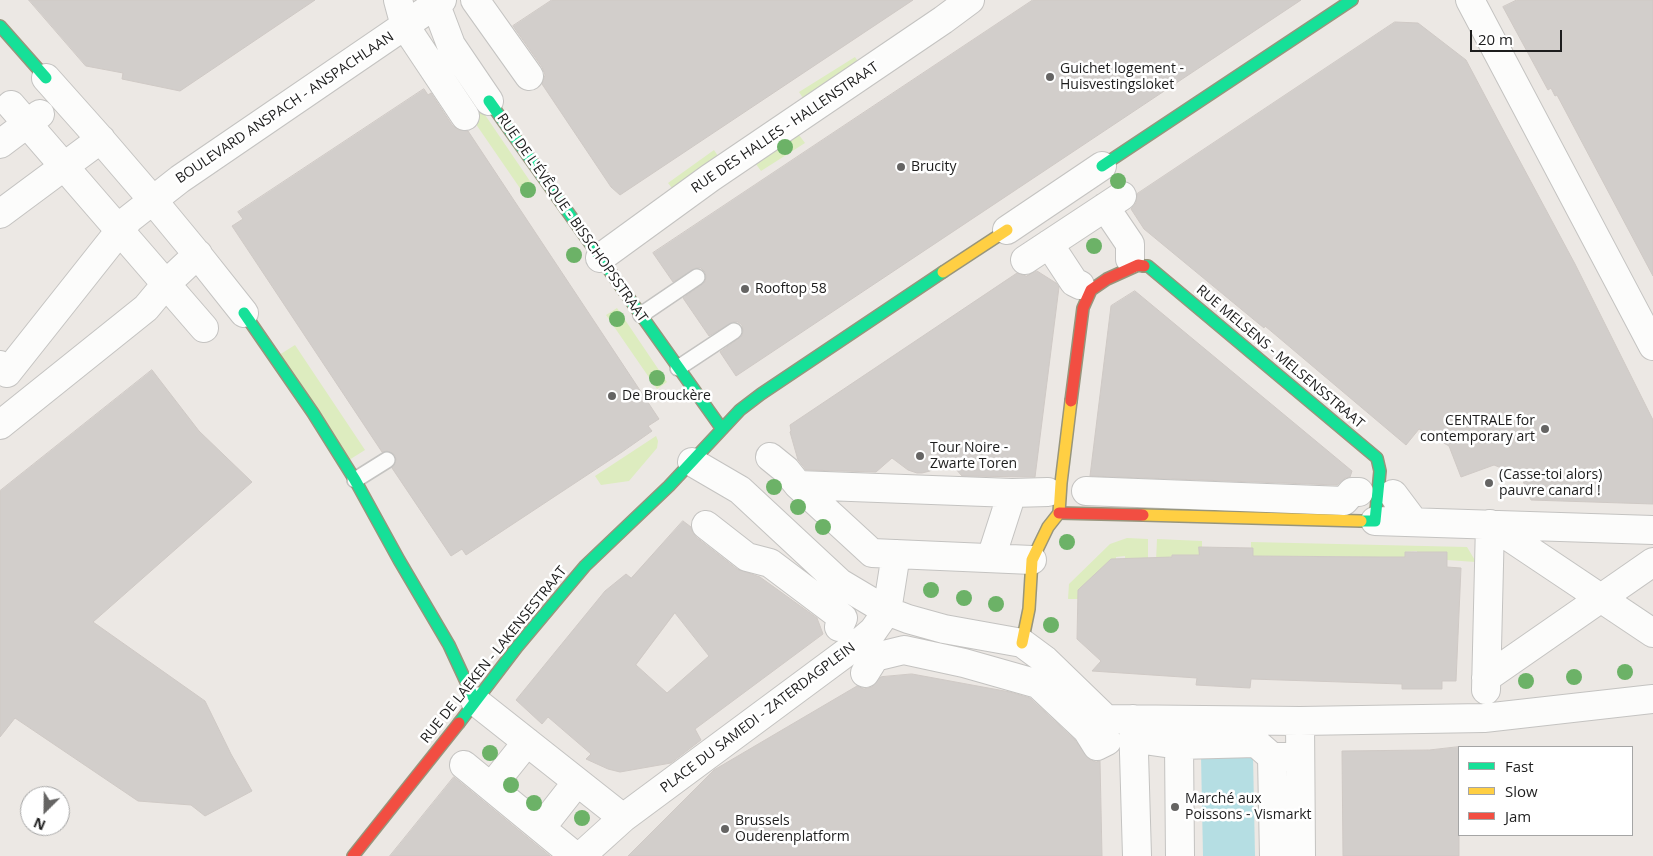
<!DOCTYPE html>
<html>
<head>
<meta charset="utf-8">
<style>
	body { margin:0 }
	#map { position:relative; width:1653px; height:856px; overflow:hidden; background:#ece8e4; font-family:"Open Sans",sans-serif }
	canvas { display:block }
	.legend { position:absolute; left:1458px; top:746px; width:175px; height:90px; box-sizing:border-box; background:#fff; border:1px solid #a5a5a5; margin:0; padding:6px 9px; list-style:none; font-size:15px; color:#1d1d1d }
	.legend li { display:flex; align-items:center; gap:10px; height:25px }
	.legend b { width:25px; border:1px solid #a5a5a5 }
	.north { position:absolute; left:20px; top:786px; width:50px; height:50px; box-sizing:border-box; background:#fff; border:1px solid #a5a5a5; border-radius:50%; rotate:203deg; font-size:14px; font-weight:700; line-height:20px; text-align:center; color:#1d1d1d }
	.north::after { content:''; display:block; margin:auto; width:18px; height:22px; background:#656463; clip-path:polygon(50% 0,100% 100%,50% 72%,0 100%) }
	.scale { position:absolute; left:1470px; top:30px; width:92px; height:22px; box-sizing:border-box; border:2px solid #1d1d1d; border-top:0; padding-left:6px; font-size:15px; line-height:18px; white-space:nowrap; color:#1d1d1d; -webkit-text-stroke:4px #fff; paint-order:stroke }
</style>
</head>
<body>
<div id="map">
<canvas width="1653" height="856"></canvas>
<ul class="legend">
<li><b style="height:6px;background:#16e098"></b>Fast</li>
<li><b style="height:6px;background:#ffcf43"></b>Slow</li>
<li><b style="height:6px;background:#f24e42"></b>Jam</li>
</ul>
<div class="north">N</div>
<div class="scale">20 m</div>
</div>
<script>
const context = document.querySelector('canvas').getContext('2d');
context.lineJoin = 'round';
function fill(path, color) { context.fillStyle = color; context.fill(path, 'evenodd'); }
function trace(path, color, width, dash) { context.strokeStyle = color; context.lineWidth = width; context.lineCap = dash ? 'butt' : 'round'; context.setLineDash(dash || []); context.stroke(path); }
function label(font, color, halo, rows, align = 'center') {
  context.font = font + ' "Open Sans",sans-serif'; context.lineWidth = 5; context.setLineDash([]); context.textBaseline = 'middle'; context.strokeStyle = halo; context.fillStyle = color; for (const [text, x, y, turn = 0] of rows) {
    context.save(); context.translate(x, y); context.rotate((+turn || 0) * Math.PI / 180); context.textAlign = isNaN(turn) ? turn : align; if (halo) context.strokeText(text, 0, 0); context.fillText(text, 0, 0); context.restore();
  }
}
const grass = new Path2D(`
	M855,57l4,6 -54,38 -6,-9z
	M481,109l55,81 -10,7 -55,-80z
	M799,135l6,8 -44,28 -8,-11 16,-17z
	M714,150l6,9 -45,33 -7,-9z
	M617,308l50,74 -10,7 -51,-74z
	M295,345l70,105 -16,10 -70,-105z
	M656,436l2,5 -1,7 -28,33 -28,4 -6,-9z
	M1127,538l21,1v22h-23v-5l-9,1v4l-33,30h-5v8h-10l1,-15 41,-40z
	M1157,539l45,2v6h-3v8l-30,2v2l-13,2z
	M1251,542l216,5 9,15 -29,-2v-8h-11l-1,3h-18v-4l-12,1v9l-16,-1v-3h-9v3l-18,-3 -109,-1v-8h-2z`);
const water = new Path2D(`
	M1253,755l2,101h-52l-2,-100z`);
const building = new Path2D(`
	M29,0h286l-135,91 -58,-12 1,-6 -37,-7z
	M552,0h361l-293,195 -9,-8 -69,-103 3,-9 -3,-8 -29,-41z
	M1033,0h268l-565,376 -16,-24 22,-16 1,-5 -1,-6 -4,-3h-5l-24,14 -26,-38 22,-16 1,-5 -1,-5 -4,-4h-5l-23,14 -20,-29z
	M1517,0h136v276l-96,-181 -2,1 -4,-8 -3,2 -45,-83z
	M1395,22l23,1 48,37 35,66 74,138 78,156v84l-122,-4 -10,-24 -27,-11 -33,12 -12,-31 -30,-17 -13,16 -141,-119 -1,2 -120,-99 -13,-20 5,-6 1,-9z
	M424,89l4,6 3,-2 21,32 7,5 9,1 191,288 -11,7 4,5 -30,21 -156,103 -4,-6 -11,7 -59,-88 4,-8 -1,-5 -8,-4 -5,1 -150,-226 11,-7 -5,-7z
	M1037,271l19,12 3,4 -24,190 -73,-1 -15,-17 -17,12 -8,2h-5l-9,-3 -16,-12 -16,14 -70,-2 -8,-10 -8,-28 1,-1 -1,-6 227,-152 9,3z
	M1135,291l217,180 -2,6 -5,1 -8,7 -247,-9 21,-170z
	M152,370l47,61 53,51 -159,140 112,79 26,53 21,37 -47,25 -14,-11 -53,-4 -123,-83 -15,19v-246z
	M683,521l8,6 1,4 4,6 41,32 23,8 57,41 6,16 -128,95 6,11 -30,23 -51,9 -12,-3 -22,-10 5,-5 -43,-37 -6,7 -26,-24 89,-109 21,-17 5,4zM675,613l34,43 -42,37 -31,-28z
	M1199,547l54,1v8l127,1h25v-5h42v15l14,1 -5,113h-14v8h-40v-5l-151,-5 -1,9 -54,-3 1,-7 -105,-7 9,-10 -24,-22 1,-49 33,-31 61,-2v-2h27z
	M912,674l98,18 20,6 45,42 14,19 7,3 4,-1 2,95h-474l86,-86 143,-84 7,3 8,-2 9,-10z
	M1459,747v109h-116l-1,-105 87,-1z
	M454,777l96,79h-160z`);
const lane = new Path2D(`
	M641,315l56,-38
	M678,368l56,-37
	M355,480l32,-20`);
const street = new Path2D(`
	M398,0l7,26 60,90
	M434,0l17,45 38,56
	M475,0l54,76
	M1470,0l183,346
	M46,78c69,76 135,154 198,235
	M11,105l193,223
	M0,144l40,-30
	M1105,207l25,37v15
	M0,214l101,-75
	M1007,230l95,-64
	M1049,244l25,38 6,3
	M600,258l110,-80 233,-158 27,-20
	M1025,260l97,-64
	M0,365l7,8 122,-154 51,-40 262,-179
	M0,425l146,-117 20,-24 32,-30
	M770,457l16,13 12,15 74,68 160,7
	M692,462l48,28 100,93 47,28 21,8 36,10 78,14 23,17 61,59 194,2 184,-3 169,-19
	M798,485l214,8
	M1086,491l258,10 8,-9h7
	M1393,494l21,28
	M1375,521l278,9
	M1490,524l163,109
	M706,525l41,32 23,6 73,55 -4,9
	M991,558l21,-65 36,-1
	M865,673l10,-16 29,-7 60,13 74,21 49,46 10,16 10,-5
	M1486,678l167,-116
	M1486,690l4,-166
	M475,701l148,117
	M1133,719l4,137
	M1300,721l1,135
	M1151,741l28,4 1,111
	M1179,745l77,-2 16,14h20
	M1272,757l2,99
	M464,765l111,91
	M491,787l36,-45
	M541,828l36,-46
	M581,856l42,-38 236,-175 14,-12 14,-20 9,-57`);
const fast = new Path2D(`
	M0,26l46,52
	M489,101l233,328
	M1102,166l250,-166
	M1144,266h4l229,192 3,13 -5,50h-14
	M244,313l69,100 42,67 44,80 50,85 26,56
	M459,723l58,-76 68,-81 84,-80 71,-76 21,-16 182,-122`);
const slow = new Path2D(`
	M943,272l64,-42
	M1143,515l218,6
	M1022,643l7,-34 3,-49 16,-33 11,-14 2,-30 10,-82`);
const jam = new Path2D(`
	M1071,401l12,-93 8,-18 16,-11 31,-14 6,1
	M1059,513l84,2
	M353,856l106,-133`);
const trees = [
	[785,147],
	[1118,181],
	[528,190],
	[1094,246],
	[574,255],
	[617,319],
	[657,378],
	[774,487],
	[798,507],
	[823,527],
	[1067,542],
	[931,590],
	[964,598],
	[996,604],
	[1051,625],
	[1625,672],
	[1574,677],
	[1526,681],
	[490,753],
	[511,785],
	[534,803],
	[582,818]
];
const markers = [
	[1050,77,5,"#656463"],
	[901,167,5,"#656463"],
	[745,289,5,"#656463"],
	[612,396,5,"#656463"],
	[1545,429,5,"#656463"],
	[920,456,5,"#656463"],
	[1489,483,5,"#656463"],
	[1175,807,5,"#656463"],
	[725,829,5,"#656463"]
];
const poiNames = [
	["Guichet logement -",1060,69],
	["Huisvestingsloket",1060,85],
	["Brucity",911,167],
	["Rooftop 58",755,289],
	["De Brouckère",622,396],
	["CENTRALE for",1535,421,"right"],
	["contemporary art",1535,437,"right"],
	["Tour Noire -",930,448],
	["Zwarte Toren",930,464],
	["(Casse-toi alors)",1499,475],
	["pauvre canard !",1499,491],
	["Marché aux",1185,799],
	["Poissons - Vismarkt",1185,815],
	["Brussels",735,821],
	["Ouderenplatform",735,837]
];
const streetNames = [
	["BOULEVARD ANSPACH - ANSPACHLAAN",285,108,-34],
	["RUE DES HALLES - HALLENSTRAAT",785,128,-34],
	["RUE DE L'ÉVÊQUE - BISSCHOPSSTRAAT",572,218,55],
	["RUE MELSENS - MELSENSSTRAAT",1280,357,40],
	["RUE DE LAEKEN - LAKENSESTRAAT",494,655,-51],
	["PLACE DU SAMEDI - ZATERDAGPLEIN",758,718,-37]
];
fill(grass, '#ddecbf');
fill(water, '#b5dee3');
fill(building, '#d2cecb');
trace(building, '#cfc9c5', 1);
trace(lane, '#c4c3c1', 18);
trace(street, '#c4c3c1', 30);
trace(fast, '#97957c', 14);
trace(slow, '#97957c', 14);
trace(jam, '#97957c', 14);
trace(lane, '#fcfcfb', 15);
trace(street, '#fcfcfb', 28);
trace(fast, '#16e098', 11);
trace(slow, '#ffcf43', 11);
trace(jam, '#f24e42', 11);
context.fillStyle = '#6cb267';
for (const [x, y] of trees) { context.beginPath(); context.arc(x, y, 8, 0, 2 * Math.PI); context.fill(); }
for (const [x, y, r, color] of markers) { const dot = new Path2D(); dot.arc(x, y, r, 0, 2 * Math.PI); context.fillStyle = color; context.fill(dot); trace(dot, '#fff', 2); }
label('14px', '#1d1d1d', '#fff', poiNames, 'left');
label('14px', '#1d1d1d', '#fff', streetNames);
</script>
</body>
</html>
